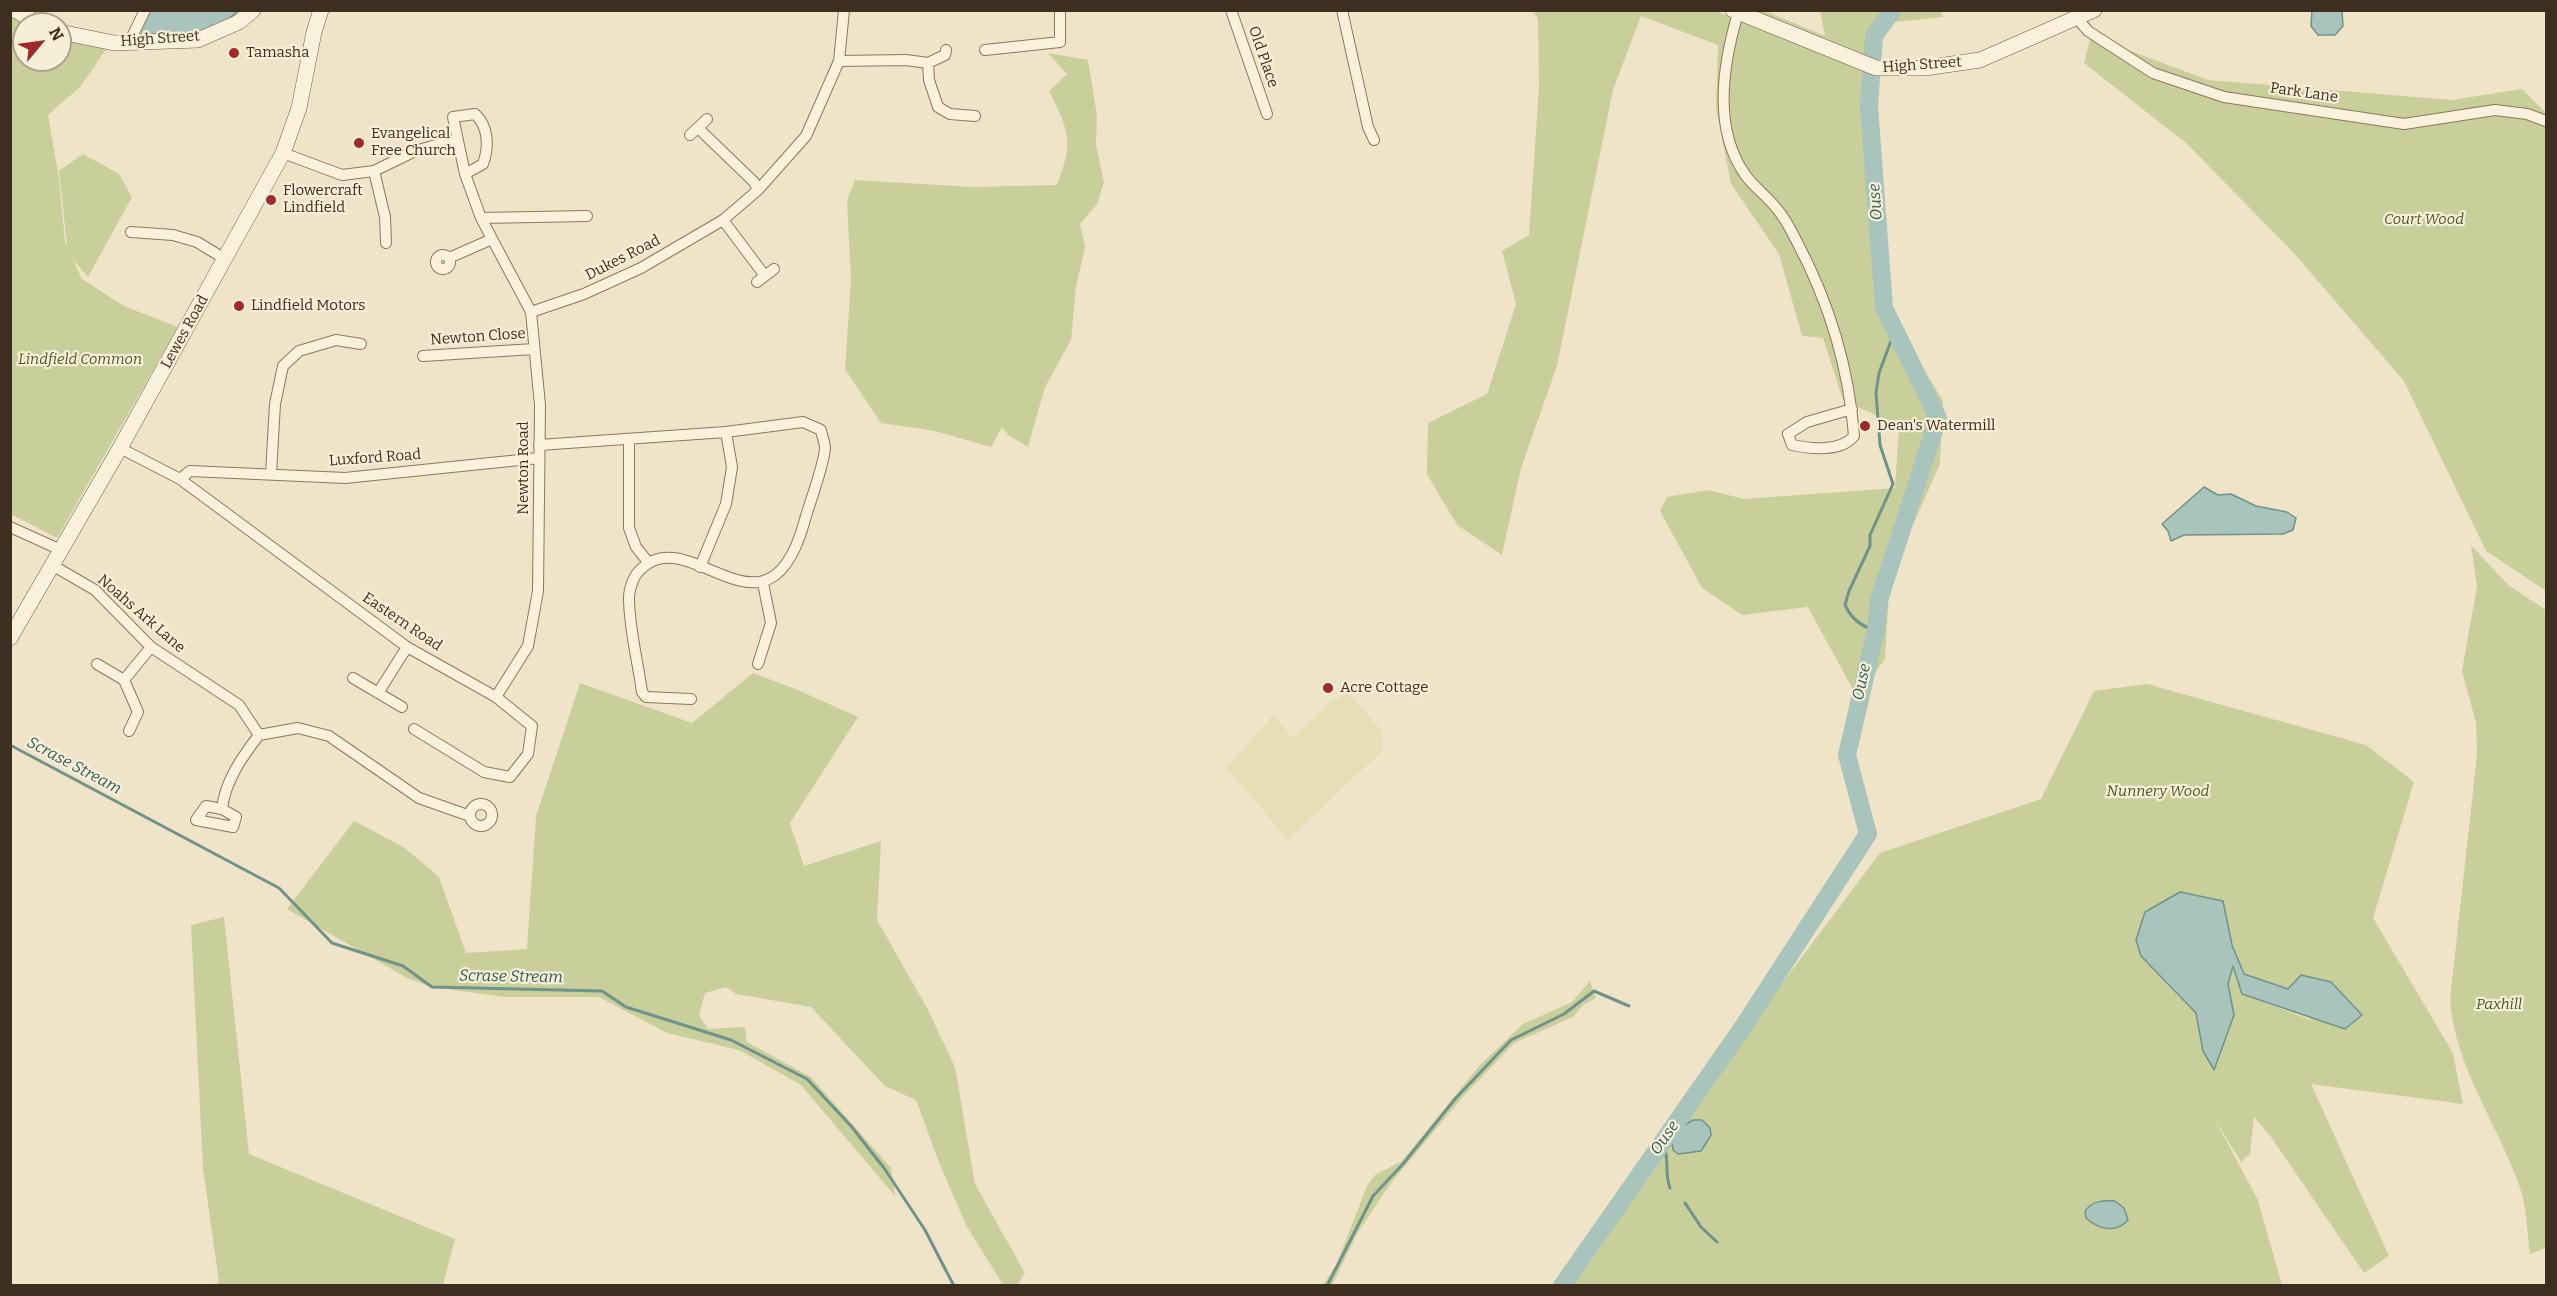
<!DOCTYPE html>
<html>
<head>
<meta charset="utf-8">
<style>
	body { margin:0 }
	#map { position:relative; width:2557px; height:1296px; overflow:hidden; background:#f0e4c8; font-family:Bitter,serif }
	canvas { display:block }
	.frame { position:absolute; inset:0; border:12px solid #3d2e20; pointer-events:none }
	.north { position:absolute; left:12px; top:12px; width:60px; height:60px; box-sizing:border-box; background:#f7eed8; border:2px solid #ada18e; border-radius:50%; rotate:61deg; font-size:16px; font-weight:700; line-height:24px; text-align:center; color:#3d2e20 }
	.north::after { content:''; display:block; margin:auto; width:21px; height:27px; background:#9e2a2b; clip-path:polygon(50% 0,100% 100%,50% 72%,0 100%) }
</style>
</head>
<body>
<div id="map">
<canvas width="2557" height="1296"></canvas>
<div class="frame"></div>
<div class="north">N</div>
</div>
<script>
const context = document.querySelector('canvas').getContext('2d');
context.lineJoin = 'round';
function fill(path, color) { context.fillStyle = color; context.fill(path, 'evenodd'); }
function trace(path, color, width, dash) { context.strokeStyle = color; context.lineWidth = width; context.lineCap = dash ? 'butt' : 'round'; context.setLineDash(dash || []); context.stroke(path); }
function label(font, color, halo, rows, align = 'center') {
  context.font = font + ' Bitter,serif'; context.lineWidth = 4.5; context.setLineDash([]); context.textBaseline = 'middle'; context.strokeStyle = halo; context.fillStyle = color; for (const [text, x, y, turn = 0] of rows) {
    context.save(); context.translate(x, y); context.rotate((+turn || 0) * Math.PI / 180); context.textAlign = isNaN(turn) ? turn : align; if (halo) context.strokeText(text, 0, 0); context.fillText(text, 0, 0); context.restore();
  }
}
const farmland = new Path2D(`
	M1348,693l34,38v20l-94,89 -61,-72 46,-53 20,23 37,-36z`);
const green = new Path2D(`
	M1715,10l10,5 5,-4h35l60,25 -5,-25h121l2,6 -58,6 -11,58 19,238 50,82 -3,63 -50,112 -5,83 -28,38 -49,-90 -66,8 -40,-27 -42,-77 7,-14 41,-7 36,9 151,-11 4,-62 -56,-26 -20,-62 -21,-2 -23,-82 -48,-70 -15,-76 2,-63 -77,-29 -28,74 -56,276 -36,102 -19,87 -45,-30 -30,-51 1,-51 59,-29 29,-90 -14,-53 27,-16 10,-148 -1,-68 -5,-8z
	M10,15l16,9 -2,36h36v-21l47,9 -26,38 -33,29 11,64 6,63 2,3 -8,-74 24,-17 36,20 13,23 -44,80 -15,-17 9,19 42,27 54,21 -121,211 -46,-24z
	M2091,36l117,44 244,20 70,-11 24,24v478l-60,-40 -82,-170 -112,-130 -106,-108 -102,-80z
	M1048,53l40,7 9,56 -1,29 8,37 -7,22 -17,20 5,23 -9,40 -5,53 -26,47 -17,60 -20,-12 -6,-8 -11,20 -56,-16 -54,-8 -36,-54 6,-88 -4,-81 8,-20 118,7 84,-2c17,-44 12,-53 -8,-94l18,-17z
	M2471,545l37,40 38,25v638l-16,6c-3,-22 -3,-48 -11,-69 -22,-62 -65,-120 -69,-186l27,-244 -1,-32 -14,-52 15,-85z
	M753,673l45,17 60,27 -68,106 14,43 77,-25 -4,79 50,88 28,59 20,117 50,89 -8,12h-14l-37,-60 -28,-65 -22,-60 -31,-14 -74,-79 -75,-13 -10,-7 -21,6 -6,22 9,14 37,-2 2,15 64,35 80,91 4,28 -94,-111 -62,-35 -72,-17 -68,-36h-94l-73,-10 -25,-9 -120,-69 67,-88 51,27 34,29 27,76 61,-4 9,-133 44,-133 112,40z
	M2147,684l219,61 48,37 -41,136 80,135 10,51 -152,-20 78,172 -25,17 -93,-136 -17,-20 -4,37 -9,8 -27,-44 44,82 24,85 -713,1 34,-59 62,-88 215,-286 161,-54 53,-108zM2223,901l9,44 12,29 44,15 23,31 -69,-26 -9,-29 -5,19 6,31 -20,54 -11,-18 -7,-38 -32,-32z
	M224,917l25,237 206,85 -12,46h-229l5,-3 -16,-113 -12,-244z
	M1590,981l6,17 -13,7 -10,12 -59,26 -53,56 -70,84 -33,49 -26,53h-9l13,-20 31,-79 8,-11 27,-14 78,-96 43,-41 49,-22z`);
const water = new Path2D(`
	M2312,10l30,1 1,15 -8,9h-17l-7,-9z
	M147,11h91c-23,22 -69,30 -101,23z
	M2204,487l14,8 13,-1 25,12 31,6 9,6 -3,12 -10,4 -99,1 -13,6 -3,-10 -6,-7z
	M2180,892l43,9 9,44 12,29 44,15 13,-14 30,7 31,33 -17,14 -103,-35 -9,-28 -5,18 6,31 -20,55 -11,-19 -7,-38 -55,-57 -5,-16 9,-28z
	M1693,1120h9l8,8 1,7 -10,16 -23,3 -5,-4c-4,-18 7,-22 20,-30z
	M2115,1201l9,7 4,12c-12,14 -30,9 -42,-2l-1,-7c7,-10 18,-11 30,-10z`);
const stream = new Path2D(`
	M1876,630c-14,-3 -25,-12 -31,-25l4,-14 21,-45v-11l23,-51 -13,-39 -4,-52 3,-20 16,-43
	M10,745l269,143 53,55 71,23 29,21 170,4 24,16 105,33 76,39 44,47 33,42 41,62 29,56
	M1663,1141c7,19 1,31 7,47
	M1685,1203l16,24 16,15
	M1327,1286l46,-90 30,-32 52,-65 56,-59 53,-26 30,-23 35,15`);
const river = new Path2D(`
	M1562,1286l181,-259 125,-193 -21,-79 29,-125 3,-30 59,-182 -54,-110 -15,-202 5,-70 19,-26`);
const minor = new Path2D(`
	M1231,10l36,104
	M1342,10l26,117 6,13
	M1738,13c-15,51 -26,116 8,163 9,12 22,21 31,33 8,9 14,21 19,31 32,60 53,128 58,196 -13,16 -43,13 -62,9l-4,-11 19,-12 45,-13
	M2077,18l11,13 65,42 71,24 180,27 91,-14 32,4 19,7
	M129,43l16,-33
	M985,50l75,-8v-32
	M839,61l67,-1 22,3 17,-8 1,-5
	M928,63l1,17 9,27 12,7 25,2
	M698,128l56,54 4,8
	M690,135l17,-16
	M283,153l59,22 32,-4 41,-20 42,-12
	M374,171l11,46 1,26
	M465,174l18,-10c6,-17 6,-37 -8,-50l-22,3 12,57 16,44 50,94 9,93 -2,186 -10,55 -32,51
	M481,218l106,-2
	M723,220l42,56
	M131,232l42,3 24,7 28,17
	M436 262a7 7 0 1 1 14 0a7 7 0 1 1-14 0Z
	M449,258l43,-19
	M757,282l17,-13
	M531,312l53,-18 57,-26 82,-48 35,-30 48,-54 33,-75 5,-51
	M423,356l111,-7
	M629,440v88l7,19 12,15
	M539,445l187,-13 77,-10 18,8c1,6 4,13 4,18 -1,18 -16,56 -21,75 -37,131 -114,-3 -163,46 -7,6 -12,19 -12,29 0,30 9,64 13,94l4,5 45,2
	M120,448l60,31 227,168 89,50 36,29 -4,28 -18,23 -26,-5 -70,-43
	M271,474l4,-70 8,-38 16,-15 37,-11 25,4
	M180,479l10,-8 155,7 194,-20
	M10,527l51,23
	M52,565l43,25 56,57 88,58 20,30 39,-7 31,8 90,62 51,18
	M700,567l26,-63 6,-37 -6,-35
	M97,664l27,16 14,32 -9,19
	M758,664l13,-41 -8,-40
	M353,678l49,29
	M124,680l27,-33
	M378,693l29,-46
	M470 815a11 11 0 1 1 22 0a11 11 0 1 1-22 0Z
	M222,809l-16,-3 -10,14 37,7 3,-10 -14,-8c3,-28 20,-52 37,-74`);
const secondary = new Path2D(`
	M15,10l24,14
	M1733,10l143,58h49l55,-8 114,-50
	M60,32l54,11 84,-3 41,-18 14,-12
	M10,638l110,-190 163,-295 16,-45 15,-76 7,-22`);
const markers = [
	[234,53,6,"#9e2a2b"],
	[359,143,6,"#9e2a2b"],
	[271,200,6,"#9e2a2b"],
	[239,306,6,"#9e2a2b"],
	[1865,426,6,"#9e2a2b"],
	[1328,688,6,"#9e2a2b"]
];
const streetNames = [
	["High Street",160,39,-4],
	["Old Place",1263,57,71],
	["High Street",1922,65,-4],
	["Park Lane",2304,93,8],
	["Dukes Road",623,258,-27],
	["Lewes Road",185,332,-61],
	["Newton Close",478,337,-4],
	["Luxford Road",375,458,-4],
	["Newton Road",524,468,-90],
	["Noahs Ark Lane",141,614,41],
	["Eastern Road",402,622,34]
];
const poiNames = [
	["Tamasha",246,53],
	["Evangelical",371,134],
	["Free Church",371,151],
	["Flowercraft",283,191],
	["Lindfield",283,208],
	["Lindfield Motors",251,306],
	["Dean's Watermill",1877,426],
	["Acre Cottage",1340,688]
];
const parkNames = [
	["Court Wood",2424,220],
	["Lindfield Common",80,360],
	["Nunnery Wood",2158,792],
	["Paxhill",2499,1005]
];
const waterNames = [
	["Ouse",1876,202,-94],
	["Ouse",1862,682,-78],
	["Scrase Stream",74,766,28],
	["Scrase Stream",511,977,1],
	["Ouse",1665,1138,-55]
];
fill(farmland, '#e6deb5');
fill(green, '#c9cf9b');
fill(water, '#a9c4bc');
trace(water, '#6f938a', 1.5);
trace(stream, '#6f938a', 3);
trace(river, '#a9c4bc', 18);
trace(minor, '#8d765c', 12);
trace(secondary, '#6f573f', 16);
trace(minor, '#faf1dc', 10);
trace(secondary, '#faf1dc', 15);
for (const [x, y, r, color] of markers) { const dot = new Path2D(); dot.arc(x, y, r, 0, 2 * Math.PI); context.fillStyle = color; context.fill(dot); trace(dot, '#f7eed8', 2); }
label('15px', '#3d2e20', '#f7eed8', streetNames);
label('15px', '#3d2e20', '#f7eed8', poiNames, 'left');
label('italic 15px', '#4d5a26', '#f7eed8', parkNames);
label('italic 16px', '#2f5d5a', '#f7eed8', waterNames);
</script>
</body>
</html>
